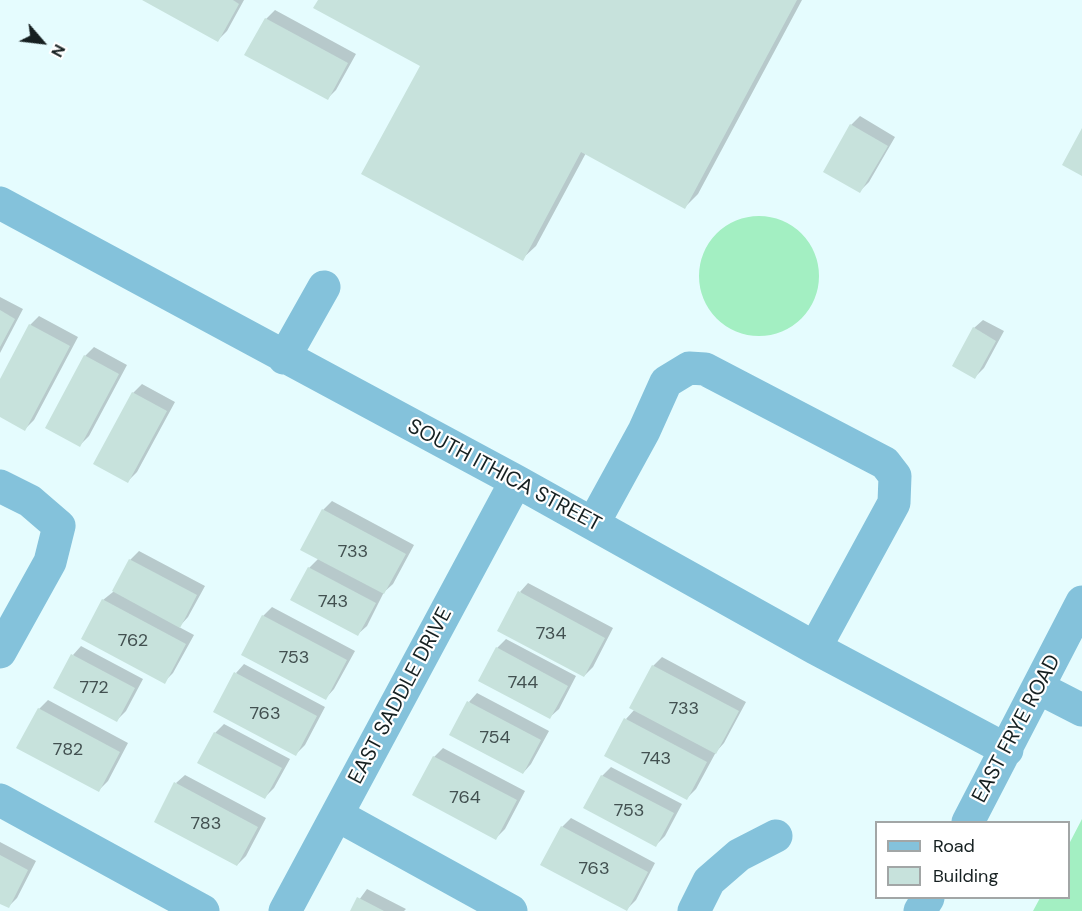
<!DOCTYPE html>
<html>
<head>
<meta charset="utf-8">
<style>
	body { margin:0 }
	#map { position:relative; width:1082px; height:911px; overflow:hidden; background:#e5fcfe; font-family:"DM Sans",sans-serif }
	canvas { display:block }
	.legend { position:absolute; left:875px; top:821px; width:195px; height:78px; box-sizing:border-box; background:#fff; border:2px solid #a2a6a6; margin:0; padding:8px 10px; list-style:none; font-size:18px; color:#162021 }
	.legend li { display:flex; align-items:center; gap:12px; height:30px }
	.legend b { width:30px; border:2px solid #a2a6a6 }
	.north { position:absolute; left:12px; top:12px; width:60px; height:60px; -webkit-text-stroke:4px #fff; paint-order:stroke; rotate:118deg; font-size:16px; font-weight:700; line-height:24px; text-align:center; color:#162021 }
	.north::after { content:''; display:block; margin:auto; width:21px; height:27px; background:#162021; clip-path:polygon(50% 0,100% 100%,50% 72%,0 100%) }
</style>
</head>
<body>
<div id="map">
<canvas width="1082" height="911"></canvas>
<ul class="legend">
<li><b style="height:8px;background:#84c2db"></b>Road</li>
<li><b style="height:16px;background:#c7e2dc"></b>Building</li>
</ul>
<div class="north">N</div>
</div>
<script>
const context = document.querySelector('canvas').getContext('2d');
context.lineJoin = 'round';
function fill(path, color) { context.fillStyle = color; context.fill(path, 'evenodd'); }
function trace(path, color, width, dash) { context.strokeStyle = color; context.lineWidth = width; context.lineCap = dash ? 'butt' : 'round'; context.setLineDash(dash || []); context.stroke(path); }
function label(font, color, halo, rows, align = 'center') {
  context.font = font + ' "DM Sans",sans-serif'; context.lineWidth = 4.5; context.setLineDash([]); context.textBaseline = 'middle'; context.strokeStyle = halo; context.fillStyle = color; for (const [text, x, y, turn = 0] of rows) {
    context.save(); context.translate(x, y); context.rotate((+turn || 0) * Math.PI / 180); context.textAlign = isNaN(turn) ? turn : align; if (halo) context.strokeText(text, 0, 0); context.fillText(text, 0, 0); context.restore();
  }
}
const green = new Path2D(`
	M699 276a60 60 0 1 1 120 0a60 60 0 1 1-120 0Z
	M1082,819v92h-49l7,-13h28l1,-54z`);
const shadow = new Path2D(`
	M145,0h99l-17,31 -9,9z
	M319,0h483l-104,194 -13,13 -99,-54 -50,93 -14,13 -100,-194z
	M275,10l81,44 -20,36 -8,8 -82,-44 20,-35z
	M860,116l35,21 -26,45 -9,9 -9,-66z
	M0,297l23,12 -23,44z
	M39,316l39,21 -44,83 -9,9 -25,-13v-34l30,-57z
	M983,320l21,11 -20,37 -9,9 -1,-49z
	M94,347l33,18 -38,71 -9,9 5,-89z
	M142,384l33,18 -38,70 -9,9 5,-88z
	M332,501l82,44 -21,39 -9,8 -17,34 -9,8 -49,-66 10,-10 4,-48z
	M139,551l66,35 -17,31 -9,10 15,8 -21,38 -9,9 -61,-82 10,-8 17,-32z
	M528,583l85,45 -20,39 -9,9 -64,-84z
	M272,607l83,44 -21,38 -8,9 -63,-82z
	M506,639l70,37 -17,33 -9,8 -53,-69z
	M81,646l62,33 -17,32 -9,9 -44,-65z
	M662,657l84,45 -22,41 -8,9 -20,37 -9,9 -61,-79 9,-10 18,-43z
	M244,664l81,43 -20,38 -9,9 -60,-81z
	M477,693l72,38 -18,33 -8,9 -54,-71z
	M48,700l80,43 -20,38 -9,9 -60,-81z
	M224,724l66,35 -16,29 -9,9 -66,-34 16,-30z
	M443,748l82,43 -20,38 -9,9 -62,-81z
	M611,767l71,37 -17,32 -9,9 -54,-69z
	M185,775l81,43 -20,38 -9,9 -61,-82z
	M571,818l84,45 -19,37 -9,9 -65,-82z
	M0,842l36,19 -19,37 -9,9 -8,-5z
	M367,889l39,20 -2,2h-53z`);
const building = new Path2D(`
	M142,0h91l6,4 -21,38z
	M318,0h479l-112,209 -104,-57 -58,109 -162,-87 59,-108 -107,-58z
	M265,18l83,45 -20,37 -84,-45z
	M850,124l38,22 -28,47 -37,-21z
	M1082,128v48l-20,-11z
	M0,310l15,9 -15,28z
	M29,324l41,22 -45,85 -25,-14v-38z
	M973,327l23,14 -21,38 -23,-13z
	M84,355l35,19 -39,73 -35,-19z
	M132,392l35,19 -39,72 -35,-19z
	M322,509l84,45 -22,40 -84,-44z
	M129,559l68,36 -17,33 -68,-37z
	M308,567l68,36 -18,33 -68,-36z
	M518,591l87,47 -21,39 -87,-46z
	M102,599l84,45 -21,40 -84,-45z
	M262,615l85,45 -21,40 -85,-45z
	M496,647l72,39 -18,33 -72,-38z
	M71,654l64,34 -18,34 -64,-34z
	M652,665l87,46 -23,43 -87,-46z
	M234,672l83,44 -21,40 -83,-44z
	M467,701l74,39 -18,34 -74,-39z
	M38,708l82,44 -21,40 -83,-44z
	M624,718l83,44 -20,38 -83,-44z
	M214,732l68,36 -17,31 -68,-36z
	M433,756l84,44 -21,40 -84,-45z
	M601,775l73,38 -18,34 -73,-39z
	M174,782l84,45 -21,39 -83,-44z
	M561,826l87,46 -21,39 -87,-46z
	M0,855l28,15 -19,38 -9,-4z
	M357,897l27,14h-34z`);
const minor = new Path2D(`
	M0,203l516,278 299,167 192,102
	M284,358l40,-71
	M0,486l30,15 29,25 -9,36 -50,90
	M593,524l51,-93 22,-49 23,-14 16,1 180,94 10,13 -1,27 -79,145
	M1039,688l43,22
	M0,800l203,111
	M337,815l174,96
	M968,822l114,-220
	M285,911l231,-430
	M694,911l15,-30 30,-26 37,-19
	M920,911l8,-13`);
const numberNames = [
	["733",353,552],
	["743",333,602],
	["734",551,634],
	["762",133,641],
	["753",294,658],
	["744",523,683],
	["772",94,688],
	["733",684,709],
	["763",265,714],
	["754",495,738],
	["782",68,750],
	["743",656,759],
	["764",465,798],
	["753",629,811],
	["783",206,824],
	["763",594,869]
];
const streetNames = [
	["SOUTH ITHICA STREET",504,476,28],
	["EAST SADDLE DRIVE",401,696,-62],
	["EAST FRYE ROAD",1017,729,-62]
];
fill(green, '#a3efc2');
fill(shadow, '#0003');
fill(building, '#c7e2dc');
trace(minor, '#84c2db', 33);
label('18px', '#425050', null, numberNames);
label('21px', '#162021', '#fff', streetNames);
</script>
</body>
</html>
